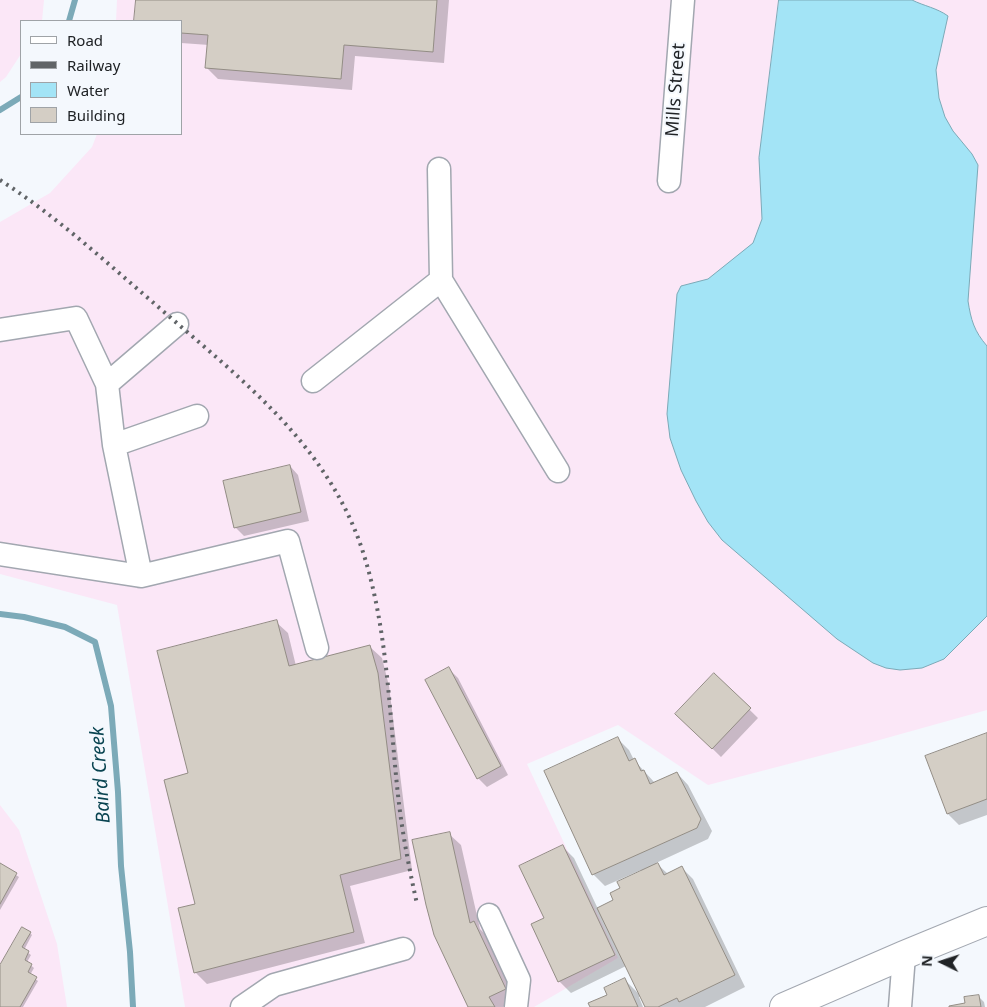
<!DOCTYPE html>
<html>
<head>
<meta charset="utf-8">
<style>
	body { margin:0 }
	#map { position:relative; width:987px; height:1007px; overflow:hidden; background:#f4f8fd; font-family:"Noto Sans",sans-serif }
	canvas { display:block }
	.legend { position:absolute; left:20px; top:20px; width:162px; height:115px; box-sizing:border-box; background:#f4f8fd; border:1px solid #9fa3a7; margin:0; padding:6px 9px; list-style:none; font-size:15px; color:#202326 }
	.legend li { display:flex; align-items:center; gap:10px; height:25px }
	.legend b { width:25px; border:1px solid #9fa3a7 }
	.north { position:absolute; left:917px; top:937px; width:50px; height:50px; -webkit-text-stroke:4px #f4f8fd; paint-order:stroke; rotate:274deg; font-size:14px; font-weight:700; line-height:20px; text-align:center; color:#202326 }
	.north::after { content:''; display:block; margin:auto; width:18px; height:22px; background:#202326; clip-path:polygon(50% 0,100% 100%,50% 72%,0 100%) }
</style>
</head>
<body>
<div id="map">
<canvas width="987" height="1007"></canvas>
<ul class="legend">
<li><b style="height:6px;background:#fff"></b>Road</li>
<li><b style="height:6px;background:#606467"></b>Railway</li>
<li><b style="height:14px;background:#a3e4f6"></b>Water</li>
<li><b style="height:14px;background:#d4cec5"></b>Building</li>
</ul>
<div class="north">N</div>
</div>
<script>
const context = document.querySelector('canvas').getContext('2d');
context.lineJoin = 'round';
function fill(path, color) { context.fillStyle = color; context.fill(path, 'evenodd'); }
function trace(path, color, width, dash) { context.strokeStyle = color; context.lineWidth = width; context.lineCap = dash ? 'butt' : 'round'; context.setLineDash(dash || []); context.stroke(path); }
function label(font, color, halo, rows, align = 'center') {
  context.font = font + ' "Noto Sans",sans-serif'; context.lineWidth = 4; context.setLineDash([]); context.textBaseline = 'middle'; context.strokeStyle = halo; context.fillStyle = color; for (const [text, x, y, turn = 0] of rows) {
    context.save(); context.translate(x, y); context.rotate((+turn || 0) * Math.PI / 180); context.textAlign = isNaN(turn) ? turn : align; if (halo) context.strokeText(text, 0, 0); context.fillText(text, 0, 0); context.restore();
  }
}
const industrial = new Path2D(`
	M0,0h44l-2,21h-21v33l-15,23 -6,5z
	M117,0h870v710l-122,34 -157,41 -90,-60 -91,39 91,194 -84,49h-349l-68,-402 -117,-31v-352l50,-29 42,-46 5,-13h84v-113h-65z
	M0,805l19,25 38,114 10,63h-67z`);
const water = new Path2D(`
	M779,0h133c12,6 25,8 36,16l-12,54 3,28 6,19 8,14 19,23 6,11 -10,136c3,19 6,30 19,45v270l-43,43 -22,9 -22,2 -14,-2 -13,-5 -36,-24 -115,-99 -14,-18 -12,-21 -15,-31 -11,-32 -3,-24 10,-120 4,-8 27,-7 45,-36 9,-24 -3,-61z`);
const shadow = new Path2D(`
	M137,0h312l-5,63 -89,-7 -3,34 -134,-11 -11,-11 2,-23 -28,-2v-22h-46z
	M290,466l8,9 11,46 -65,15 -8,-8z
	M276,622l12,11 8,33 74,-19 12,11 7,28 23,184 -62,16 15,57 -158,41 -11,-11v-69l-6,-130z
	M449,669l9,9 50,97 -21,12 -9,-9z
	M714,675l44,43 -37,39 -44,-43z
	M987,734v81l-28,10 -11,-11z
	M618,739l11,11 5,10 21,23 22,-10 11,12 24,46 -4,8 -52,24 12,11 13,-7 12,12 52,108 -40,20h-59l-5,-11 -2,1 4,10h-52l17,-12 17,-15 15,15 -14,-29 -55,27 -12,-12 -14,-63 18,-71 11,11 24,51 17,-8 6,-12 21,-17 -1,-2 -36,16 -12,-12z
	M449,834l12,11 19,84 5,5 32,66 -14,7h-35z
	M0,865l19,12 -19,33z
	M30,933l2,2 -8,15 7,5 -4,7 7,6 -4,7 8,6 -15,26h-23v-40z
	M978,996l6,6 1,5h-35l16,-3z`);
const stream = new Path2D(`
	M69,21l6,-21
	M0,110l21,-13
	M0,614l24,3 41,10 30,15 16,64 7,86 3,74 9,86 3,55`);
const building = new Path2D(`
	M136,0h301l-4,52 -89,-7 -3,34 -136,-11 3,-33 -27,-2v-12h-47z
	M290,465l11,47 -67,16 -11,-47z
	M277,620l12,46 81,-21 8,28 23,186 -61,16 14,57 -160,41 -16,-65 17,-4 -31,-124 24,-7 -31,-122z
	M449,667l52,99 -24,13 -52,-99z
	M714,673l37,35 -39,41 -37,-35z
	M987,733v66l-40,15 -22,-58z
	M618,737l11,24 6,-3 6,13 3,-1 6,14 27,-12 24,47 -4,9 -105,47 -48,-104z
	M450,832l20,91 4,-2 32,68 -17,8 6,10h-27l-34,-72 -8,-30 -14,-65z
	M563,845l52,110 -57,27 -27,-58 13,-6 -25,-52z
	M0,863l17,10 -17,31z
	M658,863l6,12 18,-9 53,109 -56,27 -2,-4 -19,9h-13l-48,-99 16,-8 -3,-7 10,-5 -3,-6z
	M22,927l9,5 -9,15 7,4 -4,9 7,4 -4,8 9,5 -17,30h-20v-42z
	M625,978l13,29h-48l-2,-4 19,-8 -3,-7z
	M979,995l2,12h-32v-1l16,-3 -1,-6z`);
const minor = new Path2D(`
	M669,181l14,-181
	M441,280l117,191
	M0,330l76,-12 31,66 7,61 27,131 -141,-22
	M313,381l128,-101 -2,-111
	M107,384l70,-60
	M114,445l83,-29
	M141,576l147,-35 29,107
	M489,915l30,65 -3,27
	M242,1007l32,-22 129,-36
	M900,1007l4,-52`);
const major = new Path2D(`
	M784,1007l120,-52 83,-34`);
const rail = new Path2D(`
	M0,180c56,36 106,82 156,125 82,72 170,137 206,244 26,79 27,164 36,246 4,37 11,73 19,109`);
const streetNames = [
	["Mills Street",676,90,-86]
];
const waterNames = [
	["Baird Creek",101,775,-94]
];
fill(industrial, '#fbe7f7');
fill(water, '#a3e4f6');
trace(water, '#7caab8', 1);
fill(shadow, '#0003');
trace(stream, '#7caab8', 6);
fill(building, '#d4cec5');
trace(building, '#938d85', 1);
trace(minor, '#a2a7b0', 25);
trace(major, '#a2a7b0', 30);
trace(minor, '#fff', 22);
trace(major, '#fff', 28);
trace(rail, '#606467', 4, [2.5, 5]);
label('18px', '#202326', '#f4f8fd', streetNames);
label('italic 19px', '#094451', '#f4f8fd', waterNames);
</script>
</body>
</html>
